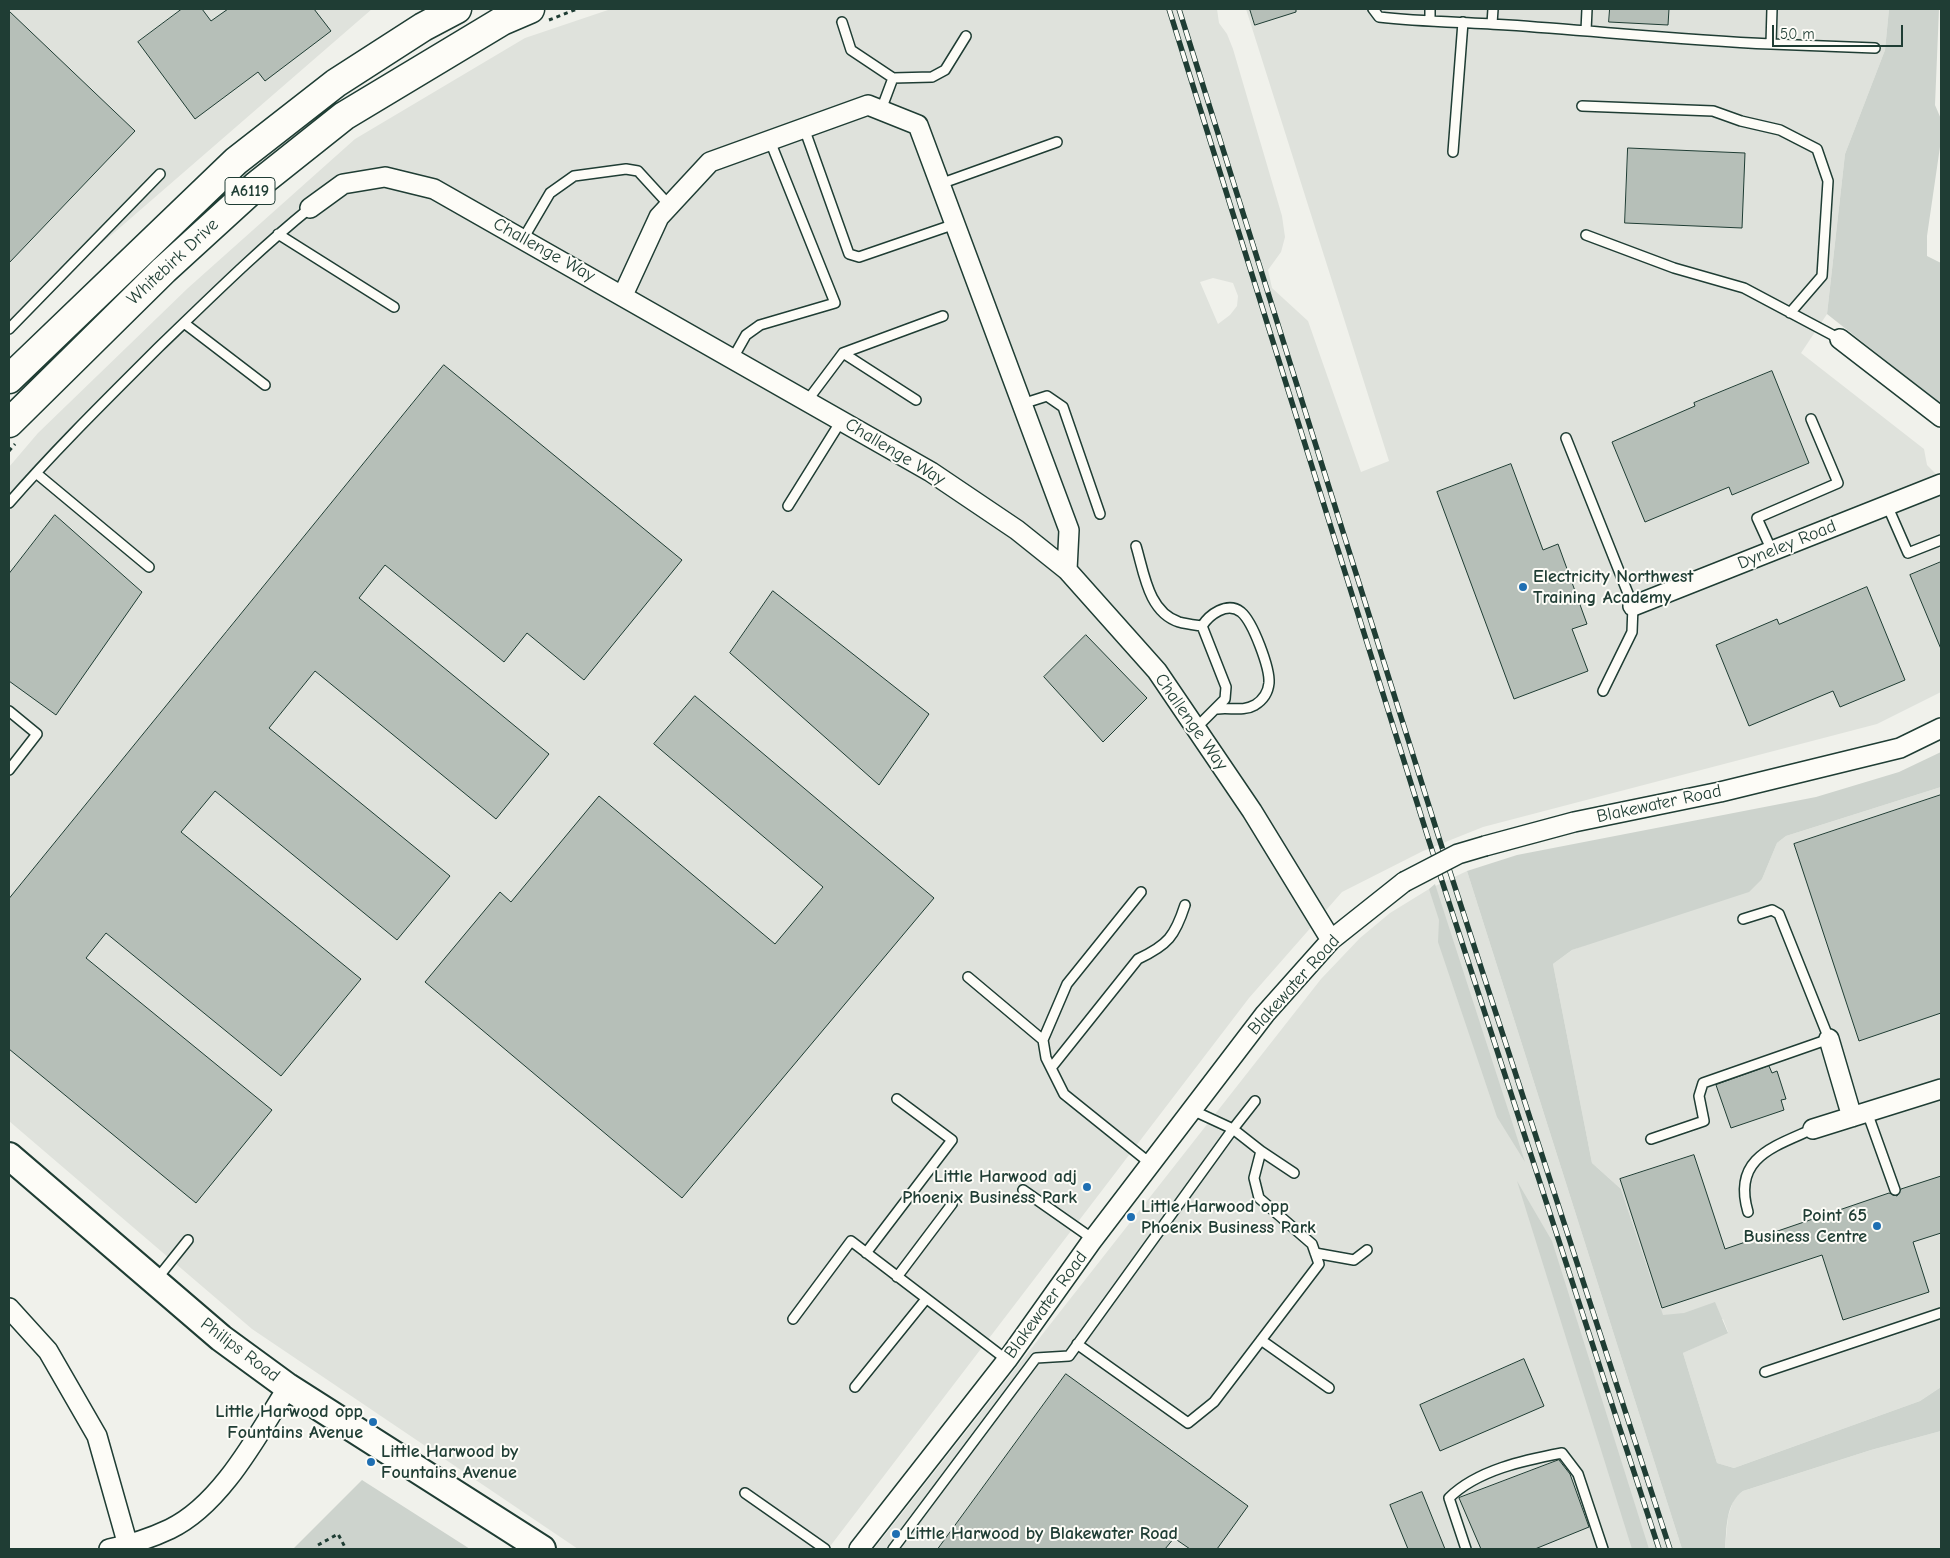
<!DOCTYPE html>
<html>
<head>
<meta charset="utf-8">
<style>
	body { margin:0 }
	#map { position:relative; width:1950px; height:1558px; overflow:hidden; background:#f0f1eb; font-family:"Comic Neue",sans-serif }
	canvas { display:block }
	.frame { position:absolute; inset:0; border:10px solid #1f3d34; pointer-events:none }
	.scale { position:absolute; left:1772px; top:25px; width:131px; height:22px; box-sizing:border-box; border:2px solid #1f3d34; border-top:0; padding-left:6px; font-size:15px; line-height:18px; white-space:nowrap; color:#1f3d34; -webkit-text-stroke:4px #fdfcf7; paint-order:stroke }
</style>
</head>
<body>
<div id="map">
<canvas width="1950" height="1558"></canvas>
<div class="frame"></div>
<div class="scale">50 m</div>
</div>
<script>
const context = document.querySelector('canvas').getContext('2d');
context.lineJoin = 'round';
function fill(path, color) { context.fillStyle = color; context.fill(path, 'evenodd'); }
function trace(path, color, width, dash) { context.strokeStyle = color; context.lineWidth = width; context.lineCap = dash ? 'butt' : 'round'; context.setLineDash(dash || []); context.stroke(path); }
function label(font, color, halo, rows, align = 'center') {
  context.font = font + ' "Comic Neue",sans-serif'; context.lineWidth = 4; context.setLineDash([]); context.textBaseline = 'middle'; context.strokeStyle = halo; context.fillStyle = color; for (const [text, x, y, turn = 0] of rows) {
    context.save(); context.translate(x, y); context.rotate((+turn || 0) * Math.PI / 180); context.textAlign = isNaN(turn) ? turn : align; if (halo) context.strokeText(text, 0, 0); context.fillText(text, 0, 0); context.restore();
  }
}
const built = new Path2D(`
	M9,9h363l-309,268 -54,54z
	M611,9h606l2,14 8,11 6,15 49,167 3,21 -4,15 -13,18 4,18 36,33 53,151 28,-11 -143,-452h643l-4,41 -40,104 -18,160 -26,39 123,96 3,16 14,14v213l-64,32 -394,103 -60,24 -81,41 -93,106 -421,551h-250l-326,-220 -243,-208v-654l29,-34 150,-145 167,-149 170,-101zM1213,278l20,5 5,13 -1,10 -7,9 -12,9 -18,-42z
	M1941,787v600l-21,14 -186,67 -17,-5 -34,-110 45,-21 -5,-13 -54,17 -48,-147 -29,-26 -39,-199 19,-14 190,-71 15,-36 9,-7z
	M1467,871l215,678h-808l447,-570 39,-41 30,-25 39,-24z
	M1941,1431v118h-216l3,-32 6,-19 9,-7 128,-41z`);
const green = new Path2D(`
	M1889,9h50l-4,96 6,14v21l-14,96v20l14,7v141l-114,-90 18,-160 40,-104z
	M1941,752v35l-155,49 -9,7 -15,36 -13,13 -177,58 -19,14 39,199 29,26 42,126 21,-2 31,-11 13,31 -45,20 34,110 17,5 186,-67 21,-14v44l-70,19 -128,41c-18,13 -16,37 -18,58h-43l-215,-678 50,-16 299,-58 83,-25z
	M1435,884l90,278 -28,-45 -59,-175 1,-22 -10,-31z
	M1517,1181l35,60 97,308h-17z
	M362,1480l108,69h-177z`);
const building = new Path2D(`
	M182,9h20l9,12 17,-12h86l17,22 -66,50 -7,-9 -63,47 -57,-77z
	M1250,9h46v3l-41,13z
	M1610,9h59l-1,16 -59,-3z
	M9,11l126,120 -126,132z
	M1628,148l117,5 -3,75 -117,-5z
	M444,365l238,195 -98,120 -57,-47 -23,29 -119,-97 -26,33 190,156 -53,65 -181,-148 -46,57 181,148 -53,64 -182,-149 -34,41 180,147 -80,97 -175,-143 -20,25 186,152 -76,93 -187,-154v-150z
	M1772,371l37,92 -77,32 -3,-8 -84,35 -33,-80 83,-36 -1,-3z
	M1511,464l32,86 15,-6 29,80 -15,5 16,42 -74,28 -77,-207z
	M55,515l87,77 -86,123 -47,-34v-107z
	M1941,562v87l-31,-74z
	M1867,587l38,93 -65,27 -7,-16 -84,35 -33,-81 61,-26 2,5z
	M773,591l156,123 -50,71 -149,-132z
	M1086,635l61,63 -44,44 -59,-65z
	M695,696l239,202 -252,300 -257,-216 75,-90 11,10 88,-106 176,148 48,-57 -169,-143z
	M1941,795v218l-82,28 -65,-197z
	M1769,1066l3,7 5,-2 9,28 -5,1 3,10 -53,18 -15,-43z
	M1694,1155l31,94 164,-56 8,3 4,-7 40,-13v57l-28,9 16,50 -86,28 -21,-65 -160,53 -42,-129z
	M1524,1359l20,47 -104,45 -20,-46z
	M1066,1374l182,132 -31,43h-27l-16,-11 -9,11h-227z
	M1559,1460l11,14 19,53 -54,22h-54l-22,-51z
	M1422,1492l23,57h-37l-18,-44z`);
const path = new Path2D(`
	M549,20l28,-11
	M9,451l6,-7
	M318,1545l20,-11 8,15`);
const lane = new Path2D(`
	M1373,9l6,8c43,5 86,5 129,8 88,6 175,15 263,19l1,-35
	M1430,21v-12
	M842,22l9,28 42,28
	M1492,24l1,-15
	M1586,31l1,-22
	M1771,44l104,4
	M1582,106l131,5 28,10 39,9 37,19 11,32 -6,95 -32,37
	M881,110l12,-32 39,-1 13,-7 21,-34
	M804,128l45,126 10,3 96,-33
	M1453,152l10,-130
	M940,184l117,-42
	M278,234l116,73
	M1586,235l88,33 70,20 96,51
	M523,239l27,-46 24,-17 52,-7 12,2 32,35
	M184,323l81,62
	M9,329l151,-155
	M843,353l73,47
	M733,358l13,-23 14,-10 75,-22 -65,-162
	M807,401l36,-48 100,-37
	M1022,404l25,-8 16,11 37,107
	M1566,438l67,168 -1,26 -29,59
	M36,473l113,94
	M9,503c47,-54 99,-105 150,-156 49,-47 98,-96 151,-139
	M1887,505l21,48 33,-13
	M788,506l53,-85
	M1136,546c8,26 12,66 43,76 7,2 16,3 23,4
	M1772,551l-15,-33 81,-35 -27,-64
	M9,711l28,23 -28,36
	M1196,728l29,-29 1,-12 -24,-61c7,-11 25,-25 39,-14 12,10 29,56 28,71 -1,10 -6,17 -14,22 -12,7 -25,2 -38,4
	M968,977l75,63 3,18 18,36 87,70
	M1043,1040l24,-56 74,-92
	M1051,1068l87,-109c30,-14 37,-23 47,-54
	M1867,1112l28,78
	M1651,1139l53,-18 -5,-25 4,-13 126,-44 -50,-125 -7,-4 -29,9
	M1261,1151l33,22
	M1023,1190l70,49
	M1748,1212c-16,-54 25,-65 65,-83
	M866,1253l86,-113 -55,-41
	M1315,1253l39,7 13,-10
	M897,1277l55,-73
	M156,1280l32,-40
	M793,1319l58,-78 156,119
	M1261,1340l68,48
	M1077,1344l111,79 26,-21 105,-138 -7,-20 -53,-46 -5,-20 7,-27 -28,-22 22,-28
	M1765,1372l176,-59
	M855,1387l71,-88
	M745,1493l80,56
	M893,1549l143,-191 33,-2 164,-227 -41,-19
	M1466,1549l-17,-51c28,-28 76,-38 113,-45l16,21 25,75`);
const street = new Path2D(`
	M310,208l33,-24 42,-7 49,12 497,283 86,58 50,40 90,101 95,140 79,129
	M623,295l36,-78 51,-55 158,-57 50,20 151,405 -2,40
	M1840,339l101,78
	M1633,606l308,-122
	M1485,846l89,-24 146,-30 180,-44 41,-20
	M1829,1039l23,78
	M1813,1129l128,-40
	M9,1308l39,43 49,85 32,113
	M109,1549c20,-4 42,-11 61,-20 52,-25 88,-95 118,-142
	M859,1549l148,-189 84,-118 174,-228 66,-74 73,-58`);
const secondary = new Path2D(`
	M9,1156l212,182 67,49 254,162`);
const highway = new Path2D(`
	M9,379l227,-218 100,-78 87,-56 34,-18
	M9,423l155,-153 92,-84 88,-70 158,-95 28,-12`);
const rail = new Path2D(`
	M1169,9l260,832 230,708
	M1179,9l260,829 231,711`);
const streetBridge = new Path2D(`
	M1404,882l54,-28 27,-8`);
const markers = [
	[1523,587,5,"#1f6fb2"],
	[1087,1187,5,"#1f6fb2"],
	[1131,1217,5,"#1f6fb2"],
	[1877,1226,5,"#1f6fb2"],
	[373,1422,5,"#1f6fb2"],
	[371,1462,5,"#1f6fb2"],
	[896,1534,5,"#1f6fb2"]
];
const shields = [
	[250,191,50]
];
const shieldNames = [
	["A6119",250,191]
];
const streetNames = [
	["Challenge Way",544,250,29],
	["Whitebirk Drive",173,262,-43],
	["Challenge Way",895,452,31],
	["Dyneley Road",1787,545,-22],
	["Challenge Way",1191,722,55],
	["Blakewater Road",1659,804,-12],
	["Blakewater Road",1294,985,-48],
	["Blakewater Road",1046,1305,-54],
	["Philips Road",240,1350,37]
];
const poiNames = [
	["Electricity Northwest",1533,577],
	["Training Academy",1533,598],
	["Little Harwood adj",1077,1177,"right"],
	["Phoenix Business Park",1077,1198,"right"],
	["Little Harwood opp",1141,1207],
	["Phoenix Business Park",1141,1228],
	["Point 65",1867,1216,"right"],
	["Business Centre",1867,1237,"right"],
	["Little Harwood opp",363,1412,"right"],
	["Fountains Avenue",363,1433,"right"],
	["Little Harwood by",381,1452],
	["Fountains Avenue",381,1473],
	["Little Harwood by Blakewater Road",906,1534]
];
fill(built, '#dfe2dc');
fill(green, '#cdd3cd');
fill(building, '#b6bfb8');
trace(building, '#1f3d34', 1);
trace(lane, '#1f3d34', 12);
trace(street, '#1f3d34', 22);
trace(secondary, '#1f3d34', 30);
trace(highway, '#1f3d34', 31);
trace(path, '#1f3d34', 3, [4, 4]);
trace(lane, '#fdfcf7', 9);
trace(street, '#fdfcf7', 19);
trace(secondary, '#fdfcf7', 26);
trace(highway, '#fdfcf7', 28);
trace(rail, '#1f3d34', 5.5);
trace(rail, '#fdfcf7', 4, [11]);
trace(streetBridge, '#1f3d34', 22, []);
trace(streetBridge, '#fdfcf7', 19);
for (const [x, y, r, color] of markers) { const dot = new Path2D(); dot.arc(x, y, r, 0, 2 * Math.PI); context.fillStyle = color; context.fill(dot); trace(dot, '#fdfcf7', 2); }
for (const [x, y, w] of shields) { const box = new Path2D(); box.roundRect(x - w / 2, y - 13.5, w, 27, 4); context.fillStyle = '#fdfcf7'; context.fill(box); trace(box, '#1f3d34', 1); }
label('bold 16px', '#1f3d34', null, shieldNames);
label('18px', '#1f3d34', '#fdfcf7', streetNames);
label('bold 18px', '#1f3d34', '#fdfcf7', poiNames, 'left');
</script>
</body>
</html>
